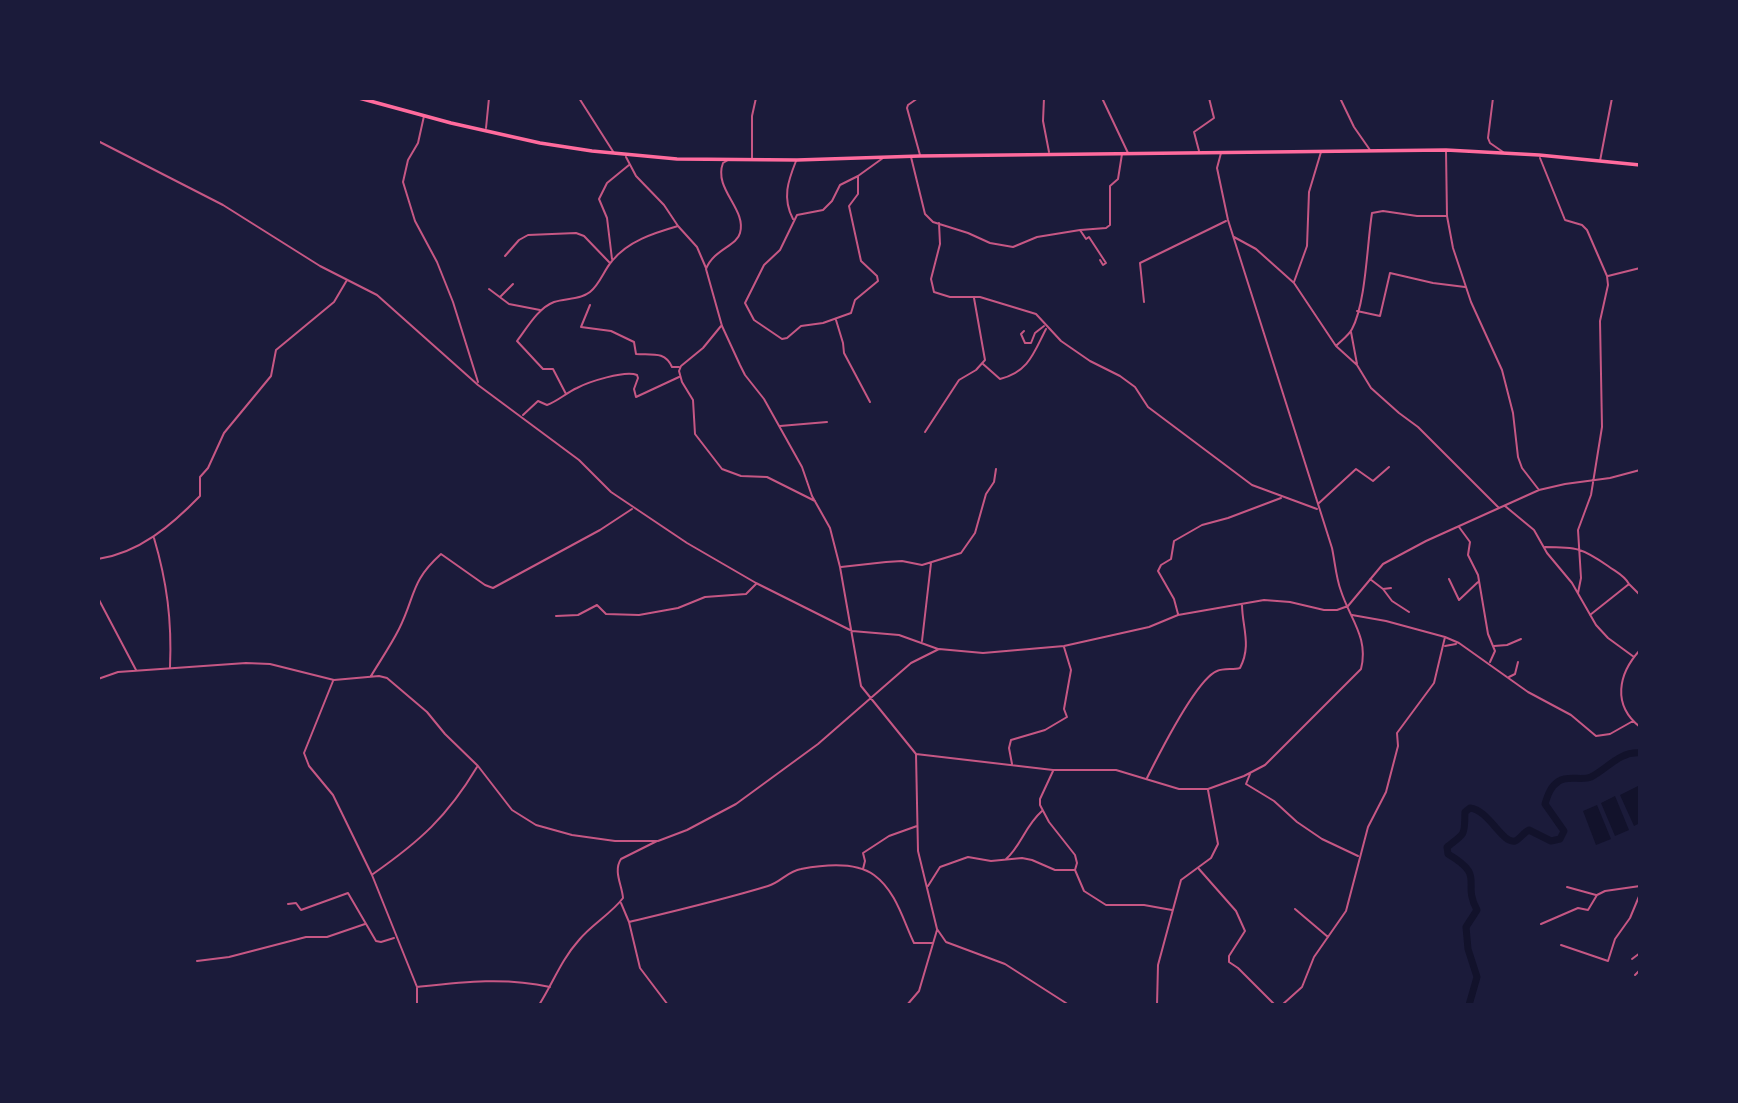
<!DOCTYPE html>
<html>
<head>
<meta charset="utf-8">
<style>
	body { margin:0 }
	#map { position:relative; width:1738px; height:1103px; overflow:hidden; background:#1b1b3a; font-family:Manrope,sans-serif }
	canvas { display:block }
	.frame { position:absolute; inset:0; border:100px solid #1b1b3a; pointer-events:none }
</style>
</head>
<body>
<div id="map">
<canvas width="1738" height="1103"></canvas>
<div class="frame"></div>
</div>
<script>
const context = document.querySelector('canvas').getContext('2d');
context.lineJoin = 'round';
function fill(path, color) { context.fillStyle = color; context.fill(path, 'evenodd'); }
function trace(path, color, width, dash) { context.strokeStyle = color; context.lineWidth = width; context.lineCap = dash ? 'butt' : 'round'; context.setLineDash(dash || []); context.stroke(path); }
const water = new Path2D(`
	M1640,785v38l-6,3 -14,-31z
	M1615,796l14,34 -14,6 -14,-33z
	M1597,805l14,34 -15,6 -13,-34z`);
const river = new Path2D(`
	M1469,1005l8,-28 -9,-28 -2,-22 11,-17c-16,-29 10,-33 -29,-56l-1,-7c20,-15 17,-12 18,-35l5,-4c19,2 32,36 45,33 4,-1 9,-9 14,-11l22,11 9,-2 4,-8 -19,-27c3,-10 6,-18 14,-23 10,-6 22,0 32,-4 16,-8 29,-26 49,-24`);
const minor = new Path2D(`
	M579,98l35,55
	M918,98l-10,7 -1,3 13,47
	M1044,98l-1,23 6,31
	M1102,98l26,55
	M1340,98l14,29 16,23
	M1493,98l-5,40 2,5 13,9
	M424,116l-6,27 -10,17 -5,22 12,39 22,41 16,40 25,80
	M486,128l3,-30
	M98,141l125,64 97,61 57,29 101,90 101,75 32,32 76,51 69,40 96,48 47,4 39,14
	M1199,151l-5,-19 20,-14 -5,-20
	M1446,151l1,65 6,32 18,54 31,68 11,43 5,44 4,11 17,22
	M626,157l10,19 28,29 14,21 19,21 9,21
	M911,157l14,57 8,8 35,11 22,10 23,4 24,-10 43,-7 6,9 3,-2 17,26 -3,2 -3,-5
	M1540,158l25,62 17,5 5,5 20,46 1,9 -8,36 2,106 -11,68 -13,35 3,48 -3,15
	M752,159v-43l4,-18
	M728,160l-5,3c-10,26 24,46 17,70 -3,13 -26,16 -34,36l16,57 18,39 5,10 19,24 38,68 10,29 18,32 10,39 21,119 55,68 2,97 19,78 9,13 59,22 64,41
	M1600,161l12,-63
	M858,176l-18,9 -8,16 -9,9 -26,5 -17,35 -16,15 -19,38 9,17 28,19 5,-1 14,-12 22,-3 28,-10 4,-13 23,-19 -1,-5 -16,-15 -12,-55 9,-12v-18l25,-18
	M793,219c-11,-21 -5,-38 3,-58
	M939,223l1,21 -9,35 3,13 16,5h30l56,17 25,27 29,20 30,15 15,11 13,20 104,78 65,24
	M1080,230l26,-2 4,-3v-39l8,-7 4,-25
	M1234,237l22,12 38,34 42,63 21,19 14,23 28,25 19,14 81,81
	M505,256l14,-16 9,-5 48,-2 8,3 25,26
	M612,259l-5,-41 -8,-19 8,-16 22,-18
	M1608,276l32,-8
	M1294,282l13,-36 2,-54 12,-40
	M489,289l20,15 31,6
	M500,297l13,-13
	M1144,302l-4,-39 86,-42
	M590,305l-9,22 30,4 23,11 2,12c16,1 29,-3 36,13h7
	M1357,311l23,5 10,-43 43,10 32,4
	M836,320l7,23 1,10 26,49
	M721,326l-18,22 -22,18 -2,5 3,11 11,18 2,34 27,35 19,7 26,1 48,24
	M1024,331l-3,3 4,9h6l4,-10 9,-7
	M1351,332l6,32
	M1337,345c5,-5 12,-10 15,-16 14,-26 15,-85 20,-116l11,-2 34,5h29
	M983,364l17,15c29,-7 34,-27 46,-50
	M566,394l-13,-25h-10l-26,-28c10,-13 21,-33 37,-39 11,-4 26,-2 36,-10 10,-8 14,-22 22,-31 16,-20 42,-28 66,-35
	M523,415l15,-14 9,4c11,-4 19,-12 30,-17 11,-6 48,-18 60,-13l1,3 -4,11 2,8 43,-20
	M780,426l47,-4
	M925,432l34,-52 17,-10 9,-10 -11,-62
	M1319,503l37,-34 17,12 16,-14
	M1505,506l29,24 13,23 25,30 24,42 12,13 26,19
	M1459,527l11,15 -2,13 10,20 10,59 7,17 -5,11
	M154,538c13,44 18,83 16,129
	M1545,547c32,0 37,1 63,19 8,6 16,9 21,18
	M98,559c41,-6 74,-34 102,-63v-19l8,-9 16,-35 47,-57 5,-26 58,-48 13,-22
	M841,567l45,-5 16,-1 20,4 39,-12 14,-20 11,-39 8,-12 2,-13
	M1370,579l13,10 8,-1
	M1449,579l10,21 19,-18
	M1383,589l9,12 17,11
	M98,598l38,72
	M1178,614l-4,-15 -16,-28 3,-6 10,-6 3,-18 28,-16 26,-7 53,-20
	M1352,615l34,6 59,16 14,6 69,49 43,23 25,21 14,-2 23,-13
	M1590,615l39,-31 11,11
	M556,616l22,-1 19,-10 9,9 33,1 39,-7 27,-11 41,-3 10,-10
	M922,641l9,-78
	M1445,646l11,-2
	M1494,646l13,-1 14,-6
	M1640,650c-22,24 -28,55 0,77
	M371,676c9,-15 20,-31 28,-47 17,-34 11,-47 42,-75l44,31 8,3 107,-58 32,-21
	M1509,677l6,-3 3,-12
	M98,679l20,-7 128,-9 24,1 64,16 45,-4 8,2 40,34 18,22 33,32 34,44 24,15 36,10 43,6h43l29,-11 49,-26 82,-60 93,-81 28,-14 44,4 81,-7 85,-19 29,-12 86,-15 26,2 34,8h13l11,-4 35,-42 43,-23 113,-51 26,-6 45,-6 30,-8
	M333,681l-29,72 5,13 24,29 39,80 45,112c46,-5 88,-10 133,0
	M916,754l137,16h63l63,19h29l36,-13 21,-11 96,-96c8,-31 -11,-50 -20,-78 -5,-13 -6,-29 -9,-43l-104,-328 -11,-52 4,-15
	M1012,764l-3,-16 2,-8 34,-10 22,-13 -3,-8 7,-39 -7,-23
	M1053,771l-13,28v6l9,17 26,33 2,8 -2,7 9,21 22,14h38l28,5
	M1250,774l-4,10 28,17 23,21 25,17 36,17
	M1147,778c11,-22 50,-99 70,-107 7,-3 16,-1 23,-3 12,-23 2,-41 2,-64
	M1006,859c15,-13 19,-33 36,-48
	M863,869l2,-8 -2,-8 26,-17 28,-10
	M1199,869l37,42 9,20 -16,25v6l9,6 37,37
	M373,874c47,-33 74,-57 104,-107
	M928,886l12,-19 28,-10 23,4 31,-3 10,2 23,10h19
	M1567,887l29,8
	M621,903l8,19 11,46 28,37
	M288,904l8,-1 5,7 47,-17 28,48 5,1 13,-4
	M1295,909l33,28
	M629,922c46,-11 93,-22 139,-36 13,-4 20,-15 33,-17 21,-4 54,-8 73,6 22,16 29,45 40,68h18
	M1541,924l37,-16 10,2 9,-15 8,-4 35,-5
	M1561,945l47,16 7,-22 15,-21 10,-24
	M1632,959l8,-6
	M197,961l32,-4 77,-20h21l38,-13
	M1635,975l5,-5
	M417,988v17
	M539,1005c14,-22 22,-45 40,-65 13,-16 32,-26 44,-42 -1,-13 -10,-27 -2,-39l36,-18
	M907,1005l12,-14 18,-61
	M1157,1005l1,-40 23,-85 30,-22 7,-14 -10,-54
	M1282,1005l20,-18 12,-30 32,-46 22,-84 18,-35 12,-46 -1,-13 37,-50 11,-46`);
const primary = new Path2D(`
	M359,98l92,25 89,20 52,8 85,8 120,1 123,-4 526,-6 93,5 101,10`);
fill(water, '#12122b');
trace(river, '#12122b', 7);
trace(minor, '#c65784', 2);
trace(primary, '#ff6b9d', 3.5);
</script>
</body>
</html>
